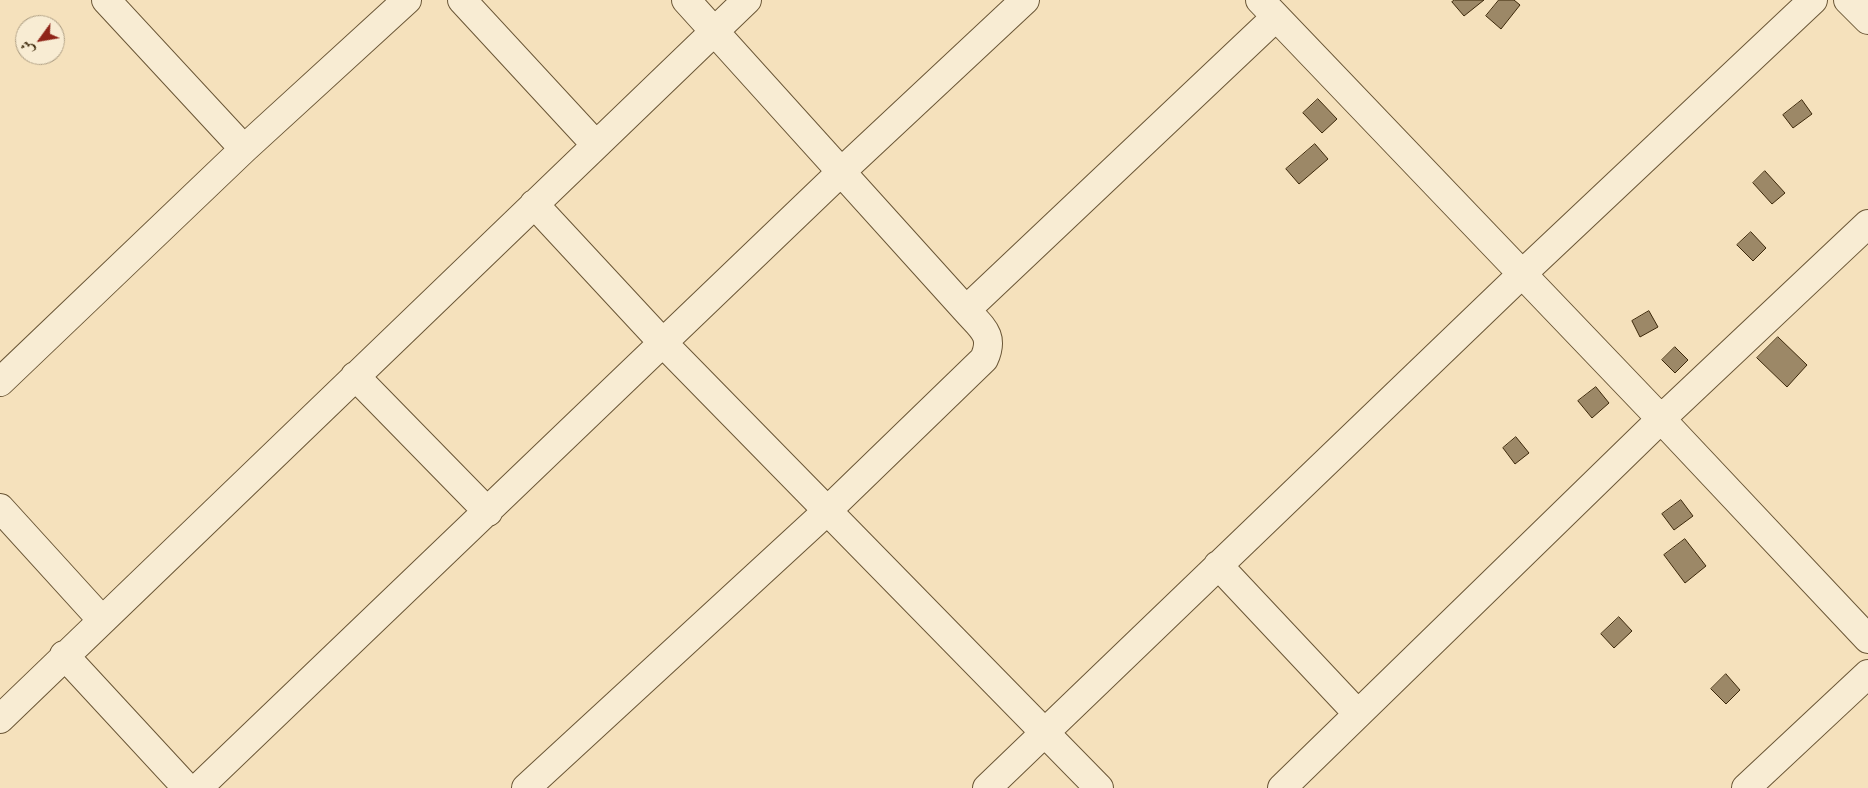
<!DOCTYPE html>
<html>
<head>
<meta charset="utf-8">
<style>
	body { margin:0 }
	#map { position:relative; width:1868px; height:788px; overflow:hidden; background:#f5e1bc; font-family:"IM FELL English",Amiri,serif }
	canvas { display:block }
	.north { position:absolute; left:15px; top:15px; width:50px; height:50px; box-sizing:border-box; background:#f8ecd3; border:1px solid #ad9e83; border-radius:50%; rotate:238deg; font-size:14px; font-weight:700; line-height:20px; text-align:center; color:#3c280a }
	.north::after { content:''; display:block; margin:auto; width:18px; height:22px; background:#8f2418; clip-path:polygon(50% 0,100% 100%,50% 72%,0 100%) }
</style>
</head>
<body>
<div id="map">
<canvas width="1868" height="788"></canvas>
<div class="north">ش</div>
</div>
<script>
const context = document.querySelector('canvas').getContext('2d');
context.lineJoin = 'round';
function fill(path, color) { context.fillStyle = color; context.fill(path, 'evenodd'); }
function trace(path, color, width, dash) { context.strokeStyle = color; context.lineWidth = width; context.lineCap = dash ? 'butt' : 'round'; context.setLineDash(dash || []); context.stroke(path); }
const building = new Path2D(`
	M1455,0h29l-20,16 -12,-14z
	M1499,0h15l6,5 -19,24 -15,-13z
	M1318,99l19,20 -15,14 -19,-20z
	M1802,100l10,14 -19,14 -10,-13z
	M1315,144l13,15 -29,25 -13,-15z
	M1765,171l20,22 -13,11 -19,-21z
	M1751,232l15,16 -13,13 -16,-16z
	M1649,311l9,16 -18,10 -8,-16z
	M1778,337l29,28 -20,22 -30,-29z
	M1675,347l13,13 -13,13 -13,-13z
	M1596,387l13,16 -17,15 -14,-17z
	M1516,437l13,16 -14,11 -12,-16z
	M1681,500l12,16 -19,14 -12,-16z
	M1685,539l21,27 -21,17 -21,-28z
	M1619,617l13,14 -18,17 -13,-14z
	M1726,674l14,16 -14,14 -15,-15z`);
const minor = new Path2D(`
	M106,0l138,149
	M462,0l134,145
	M1260,0l401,419 207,220
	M1848,0l20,20
	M534,204l130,140 435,444
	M966,310l310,-293
	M355,376l133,136
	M0,382l244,-233 163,-149
	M0,508l101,111
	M1218,565l140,149
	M64,655l123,133
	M0,719l747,-719
	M198,788l644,-617 183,-171
	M526,788l300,-276 158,-153c11,-24 -2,-31 -18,-49l-280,-310
	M987,788l535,-514 291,-274
	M1282,788l379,-369 207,-195
	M1746,788l122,-114`);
fill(building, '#9c8867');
trace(building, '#3c280a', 1);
trace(minor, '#6a5636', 30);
trace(minor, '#f8ecd3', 28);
</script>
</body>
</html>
